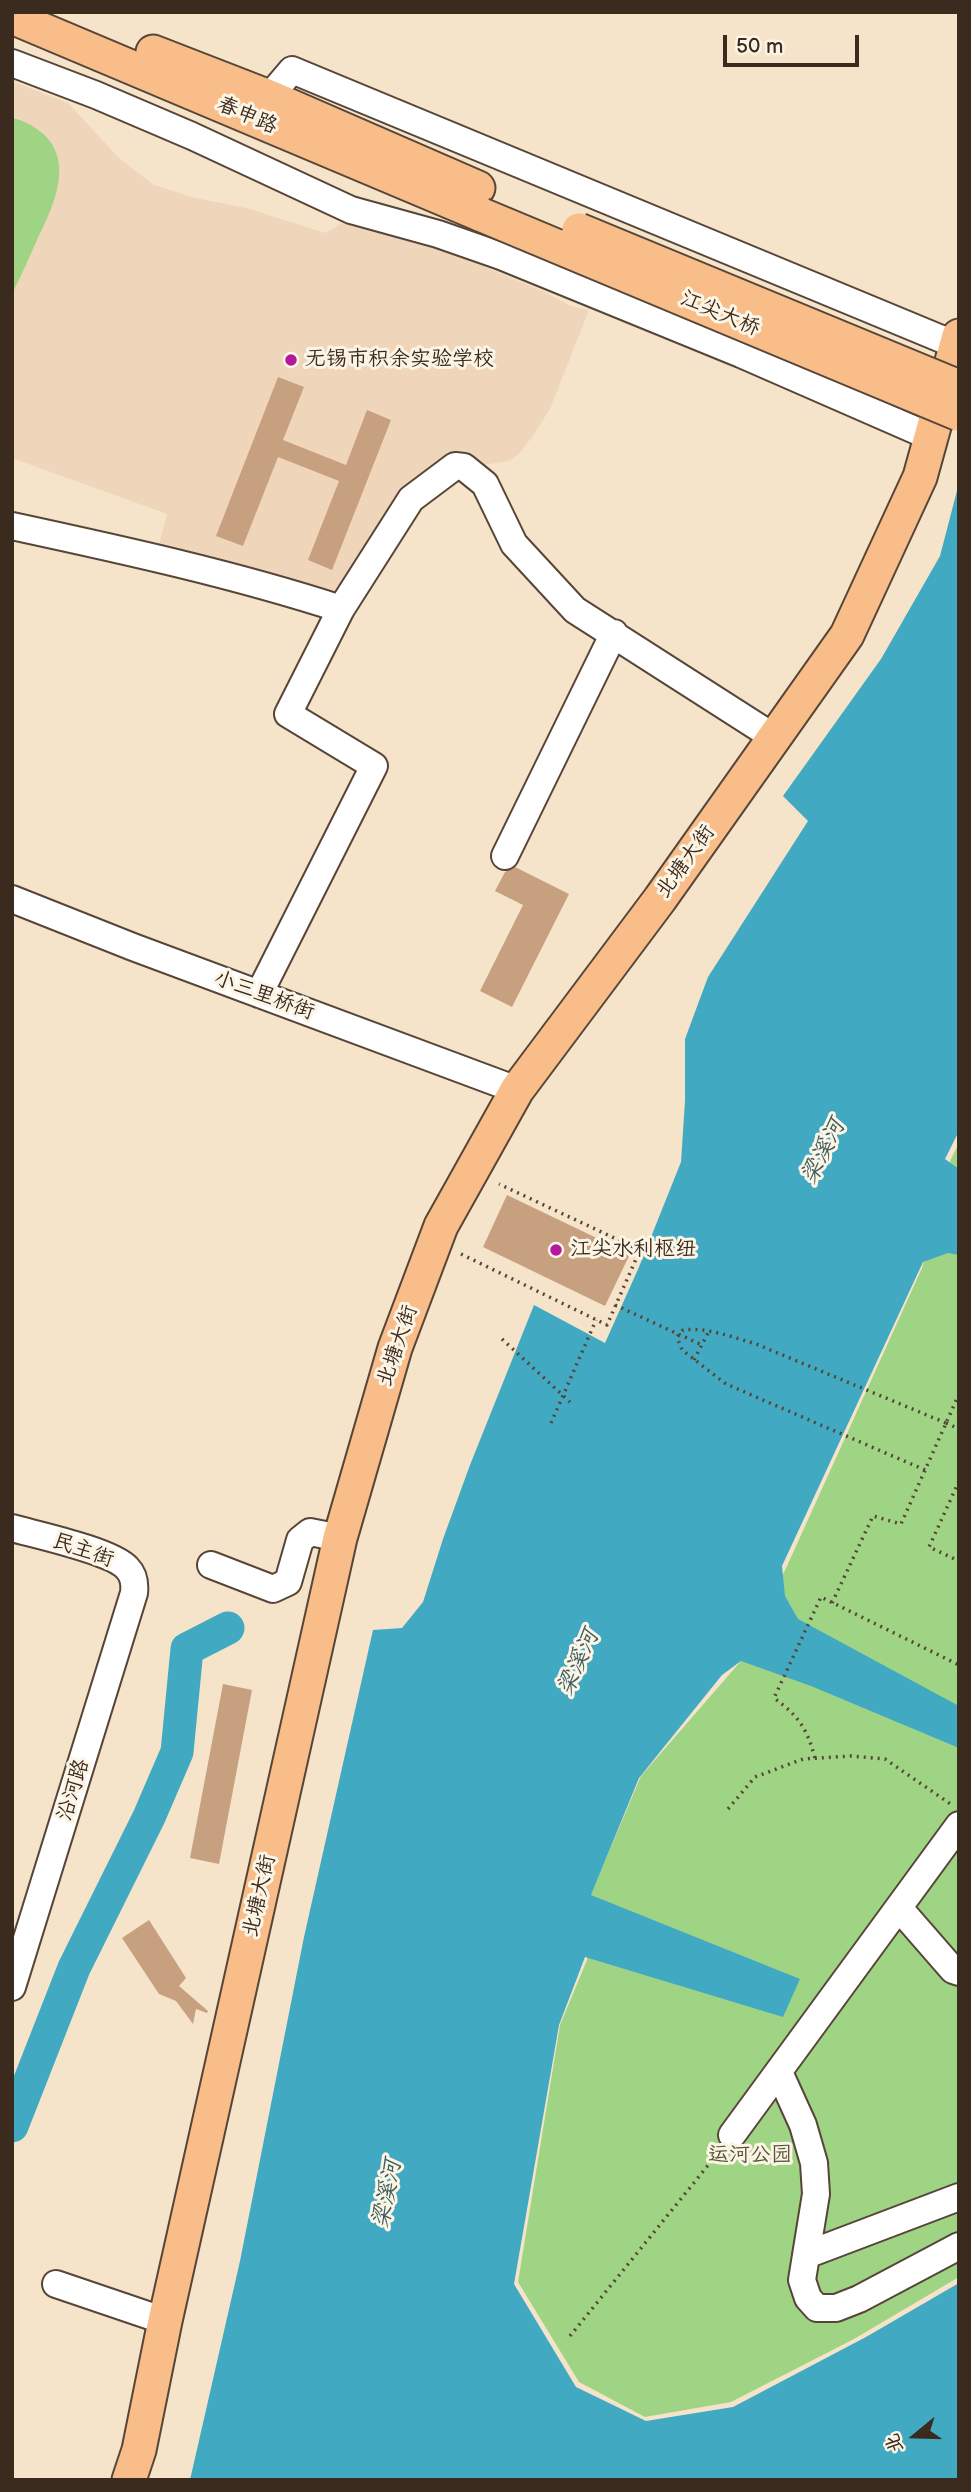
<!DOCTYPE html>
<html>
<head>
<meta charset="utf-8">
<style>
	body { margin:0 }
	#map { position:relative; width:971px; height:2492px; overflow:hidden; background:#f5e4c9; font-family:"Balsamiq Sans","LXGW WenKai TC",sans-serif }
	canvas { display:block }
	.frame { position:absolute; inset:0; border:14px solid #3b2a1e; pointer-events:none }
	.north { position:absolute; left:880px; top:2401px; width:70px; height:70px; -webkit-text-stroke:5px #fcf5e5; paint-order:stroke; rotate:251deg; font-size:19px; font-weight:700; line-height:28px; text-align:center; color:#3b2a1e }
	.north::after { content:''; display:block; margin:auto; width:24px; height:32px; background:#3b2a1e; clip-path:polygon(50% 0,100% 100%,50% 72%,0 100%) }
	.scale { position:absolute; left:723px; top:35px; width:136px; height:32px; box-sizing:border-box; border:4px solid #3b2a1e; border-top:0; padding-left:9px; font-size:21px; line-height:24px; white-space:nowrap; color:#3b2a1e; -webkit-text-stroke:5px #fcf5e5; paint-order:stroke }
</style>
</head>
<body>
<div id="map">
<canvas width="971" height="2492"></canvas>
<div class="frame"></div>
<div class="north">北</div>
<div class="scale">50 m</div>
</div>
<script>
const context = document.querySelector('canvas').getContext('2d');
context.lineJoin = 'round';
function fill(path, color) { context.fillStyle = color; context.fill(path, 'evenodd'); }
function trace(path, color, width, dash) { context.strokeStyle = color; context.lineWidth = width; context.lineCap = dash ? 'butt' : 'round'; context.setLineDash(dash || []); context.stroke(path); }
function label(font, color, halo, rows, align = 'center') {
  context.font = font + ' "Balsamiq Sans","LXGW WenKai TC",sans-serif'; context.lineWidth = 6; context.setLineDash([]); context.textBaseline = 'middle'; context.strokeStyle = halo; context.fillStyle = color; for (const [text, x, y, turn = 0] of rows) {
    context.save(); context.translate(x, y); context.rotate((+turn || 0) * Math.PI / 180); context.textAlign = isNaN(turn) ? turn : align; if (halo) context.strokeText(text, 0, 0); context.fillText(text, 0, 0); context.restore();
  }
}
const built = new Path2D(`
	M12,81l56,22 52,56 34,26 41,13 52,10 78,25 22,-13 16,-4 182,76 26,14 18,4 -39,99 -18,28 -13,17 -10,7 -35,5 -69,25 -19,20 -31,74 -23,14 -174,-50 9,-35 -155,-56z`);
const green = new Path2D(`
	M12,118c11,2 20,7 29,14 35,29 12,75 -4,108 -8,18 -16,36 -25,54z
	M959,1143v1134l-105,62 -123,63 -86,15 -66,-35 -61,-100 42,-257 27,-65 4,-66 50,-118 100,-115 46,-95 135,-298 29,-109z`);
const water = new Path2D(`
	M959,483v648l-14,28 14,10v86l-11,-2 -25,9 -141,304 3,30 13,23 161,87v42l-148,-62 -70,-25 -19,14 -83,103 -48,117 209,84 -17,38 -198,-60 -26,68 -45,259 62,103 70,34 87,-14 133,-70 93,-54v197h-769l50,-219 64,-324 69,-307 29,-2 21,-26 20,-63 27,-74 64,-160 71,38 34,-76 42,-105 4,-61v-62l23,-62 100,-156 -25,-25 98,-137 59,-103z`);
const river = new Path2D(`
	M12,2126l62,-158 75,-151 28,-65 10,-103 41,-21`);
const building = new Path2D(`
	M278,377l26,10 -21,53 63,25 21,-55 24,10 -59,150 -24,-10 31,-79 -61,-24 -35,89 -27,-10z
	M515,867l54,27 -57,113 -32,-16 43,-86 -28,-14 10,-19z
	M507,1195l123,59 -25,52 -122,-59z
	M223,1684l29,6 -33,174 -29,-6z
	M149,1920l37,58 -7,8 29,25 -1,2 -11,-4 -3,15 -17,-23 -17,-7 -37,-56z`);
const path = new Path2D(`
	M461,1254l146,71 33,-75 -141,-66
	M615,1305l87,40
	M502,1339l68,63
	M694,1360l15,-29
	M551,1423l45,-103
	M946,1423l13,6
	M959,1481l-30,66 30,14
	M832,1603l41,-87 28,8 58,-130
	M815,1758c-8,-29 -16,-42 -41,-60l47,-101 138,68
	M728,1809l27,-32 48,-18 48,-3 34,3 67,46
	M570,2336l148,-183`);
const minor = new Path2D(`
	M12,63l84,32 96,41 159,74 87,24 63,22 240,98 190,83
	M261,113l8,-16 23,-27 664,275
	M12,526c111,24 221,48 329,83l-53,105 86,52 -115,228
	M341,609l70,-110 44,-33 9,1 21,17 29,60 61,66 200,128
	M505,856l109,-223
	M12,899l121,48 384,143
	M12,1528c25,7 100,23 115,40 7,7 8,16 7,25l-122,394
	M211,1565l62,24 15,-7 12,-42 10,-8 30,6
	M899,1908l54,62 6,2
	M779,2072l24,53 11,38 2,31 -14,86 6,18 9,10h19l23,-9 100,-53
	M732,2135l227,-310
	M806,2255l153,-58
	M56,2284l109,37`);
const major = new Path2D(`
	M12,17l470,198
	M153,52l116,45 209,91
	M129,2480l10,-30 26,-129 175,-783 55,-190 46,-122 76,-136 143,-191 187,-264 73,-158 39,-141`);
const pathBridge = new Path2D(`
	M925,1470l-199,-86 -44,-34 -5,-13 6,-7c24,-3 49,7 73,14l190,79`);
const majorBridge = new Path2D(`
	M482,215l477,199
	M579,230l380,157`);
const markers = [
	[291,360,7,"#b5179e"],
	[556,1250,7,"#b5179e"]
];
const streetNames = [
	["春申路",247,116,23],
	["江尖大桥",720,314,23],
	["北塘大街",686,862,-54],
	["小三里桥街",264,996,20],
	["北塘大街",398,1346,-71],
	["民主街",83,1551,19],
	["沿河路",74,1790,-73],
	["北塘大街",260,1896,-77]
];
const poiNames = [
	["无锡市积余实验学校",305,360],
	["江尖水利枢纽",570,1250]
];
const parkNames = [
	["运河公园",750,2156]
];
const waterNames = [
	["梁溪河",824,1152,-63],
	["梁溪河",579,1663,-66],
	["梁溪河",388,2194,-79]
];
fill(built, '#efd6bb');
fill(green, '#a0d485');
fill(water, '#41a9c1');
trace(river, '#41a9c1', 33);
fill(building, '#c7a080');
trace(minor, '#574638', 30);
trace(major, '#574638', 37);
trace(path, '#574638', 3.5, [2, 5]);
trace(minor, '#fff', 26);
trace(major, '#f8bd88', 33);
trace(majorBridge, '#574638', 37, []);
trace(pathBridge, '#574638', 3.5, [2, 5]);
trace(majorBridge, '#f8bd88', 33);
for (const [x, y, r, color] of markers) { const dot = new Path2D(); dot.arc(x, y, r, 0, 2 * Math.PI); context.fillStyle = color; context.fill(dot); trace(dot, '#fcf5e5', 2.5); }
label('21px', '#3b2a1e', '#fcf5e5', streetNames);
label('21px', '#3b2a1e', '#fcf5e5', poiNames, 'left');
label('21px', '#545438', '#fcf5e5', parkNames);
label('italic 23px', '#3d5d5f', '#fcf5e5', waterNames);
</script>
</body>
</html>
